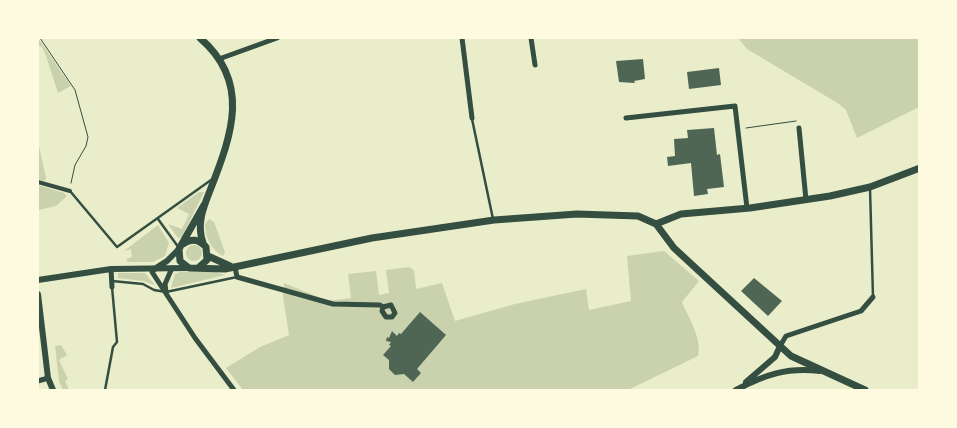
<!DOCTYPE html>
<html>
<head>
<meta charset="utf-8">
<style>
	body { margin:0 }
	#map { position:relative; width:957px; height:428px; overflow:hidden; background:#e9edc9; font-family:"Alegreya Sans",sans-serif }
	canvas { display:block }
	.frame { position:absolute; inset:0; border:39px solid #fefae0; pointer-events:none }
</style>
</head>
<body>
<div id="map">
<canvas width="957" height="428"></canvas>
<div class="frame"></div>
</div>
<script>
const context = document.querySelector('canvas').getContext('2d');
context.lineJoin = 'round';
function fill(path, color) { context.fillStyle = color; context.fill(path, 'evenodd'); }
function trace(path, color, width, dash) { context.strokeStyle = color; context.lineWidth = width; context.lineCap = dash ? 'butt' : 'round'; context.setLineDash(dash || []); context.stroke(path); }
const green = new Path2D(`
	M38,38l33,48 -13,7 -13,-40 -3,-6 -4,-2z
	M738,38h181v69l-62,31 -11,-28 -7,-6 -92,-55z
	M38,142l8,36 -1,3 -7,-2z
	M38,185l26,8 3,3 -11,10 -18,4z
	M199,192h5l-22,45 -4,1 -10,-14 14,5 7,-15 -12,-6z
	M209,219l5,3 11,30 -2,4c-12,-6 -18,-19 -18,-32z
	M158,225l11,18 -4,13 -12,6h-25l-2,-3 6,-2 -1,-8 -7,2z
	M186 253a8 8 0 1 1 16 0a8 8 0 1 1-16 0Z
	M664,251l35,30 -17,21c7,17 20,35 16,54l-70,34h-385l-17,-22 34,-21 29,-12 -6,-38 1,-14 44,18 23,-3 -3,-24 28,-3 3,24 10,-2 -3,-23 23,-3 5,3 2,19 26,-6 13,38 60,-17 71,-15 3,21 42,-9 -4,-45z
	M180,272h35l10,3 -54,13 4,-14z
	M118,273h27l10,12 -12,-4 -25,-3z
	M61,345l6,10 -8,5 9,19 -3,2 4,9h-6l-4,-9 -4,-35z`);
const building = new Path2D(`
	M643,59l2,20 -11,2 1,2 -16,-1 -3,-21z
	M719,68l2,17 -32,4 -2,-17z
	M714,128l3,27 3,-1 4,33 -17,2 1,5 -14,2 -3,-33 -23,3 -1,-9 8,-1 -1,-17 14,-1 -1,-8z
	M754,278l28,23 -14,15 -27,-25z
	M420,312l26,23 -29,34 4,4 -8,9 -9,-8 -9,1 -6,-6v-9l-6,-5 8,-9 -2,-1 2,-3 -5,-1 1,-4 2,1 3,-7 5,5 2,-3 2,1z`);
const path = new Path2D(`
	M40,38l35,52 13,47 -2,9 -11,19 -4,18
	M746,128l50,-7`);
const service = new Path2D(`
	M472,119l21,100
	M870,188l3,109
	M70,191l47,56 94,-67
	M158,219l21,29
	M112,281l31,3 11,6 12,2 71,-15
	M105,390l8,-43 4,-5 -5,-55`);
const pedestrian = new Path2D(`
	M38,182l32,9`);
const minor = new Path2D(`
	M462,38l10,80
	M531,38l4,27
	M219,59l58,-21
	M626,118l109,-12 12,102
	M799,128l7,72
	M235,267l2,10 96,27 47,1 3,2 8,-2 4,8 -3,4h-6l-4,-6 1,-4
	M111,269l1,18
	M155,269l-3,3 43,66 39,52
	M166,292l-1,-8 7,-16
	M780,346l6,-10 75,-25 12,-14
	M38,381l10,-3`);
const tertiary = new Path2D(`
	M156,268l11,-7 12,-12
	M38,280l73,-11 78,-1
	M38,294l10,84 5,12
	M746,382l29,-25 5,-11
	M736,390c28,-15 51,-23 84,-19`);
const secondary = new Path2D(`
	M200,38c51,44 32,96 11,150 -7,18 -15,35 -8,55
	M204,205l-25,44 1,12 9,7 36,1 147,-31 122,-18 83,-6 61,2 18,8 18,24 117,108 74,34
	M656,224l25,-10 69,-6 80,-12 40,-9 50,-19
	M183,244c8,-6 16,-5 23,3l1,13 -9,8
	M208,256l22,10`);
fill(green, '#cad2ad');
fill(building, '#4f6655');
trace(path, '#344e41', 1);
trace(service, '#344e41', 2.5);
trace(pedestrian, '#344e41', 4);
trace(minor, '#344e41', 5);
trace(tertiary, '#344e41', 6);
trace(secondary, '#344e41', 7);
</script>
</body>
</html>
